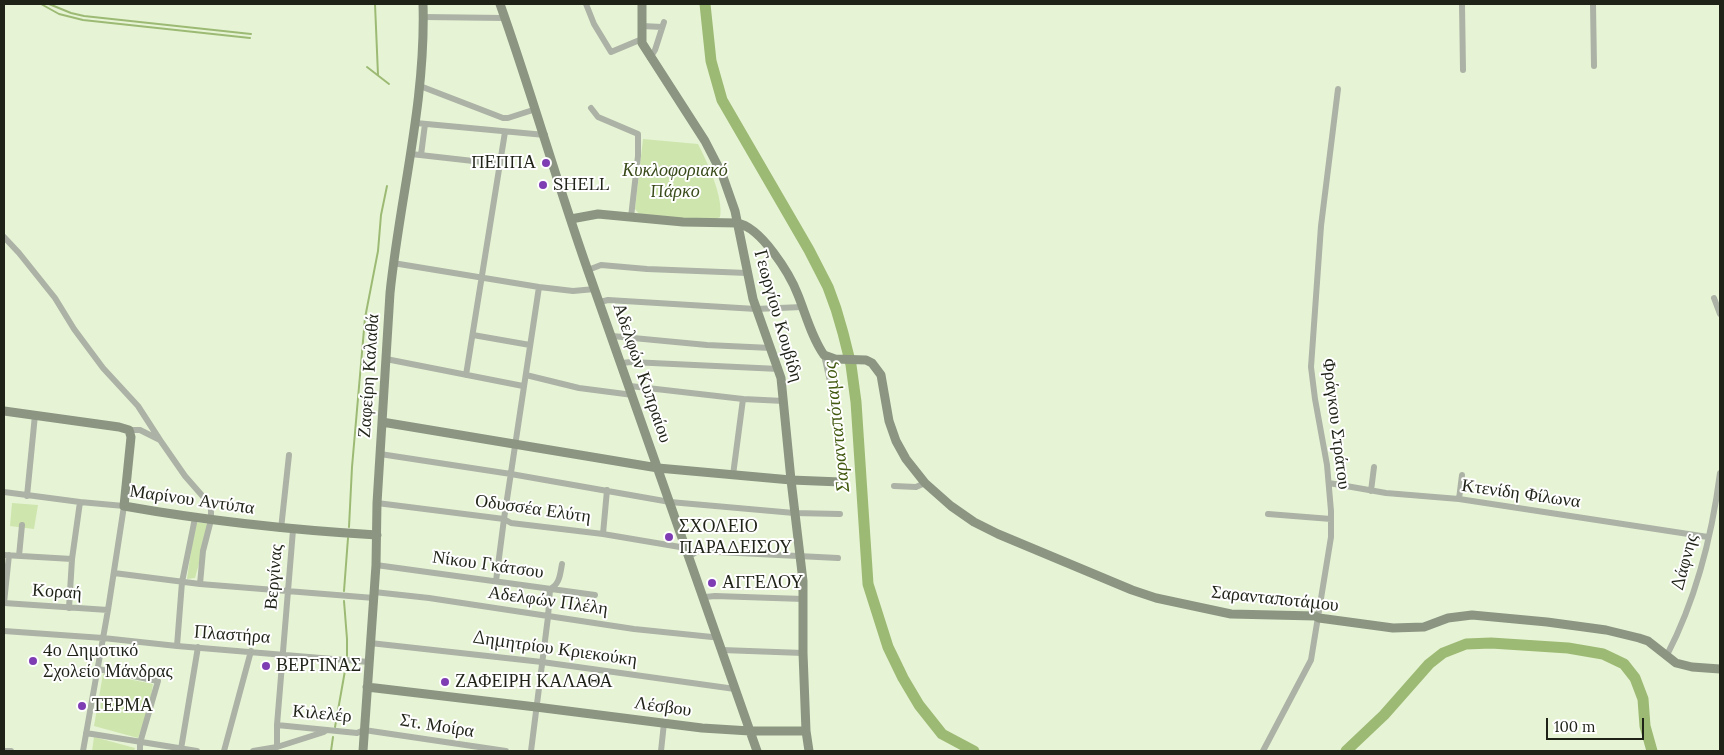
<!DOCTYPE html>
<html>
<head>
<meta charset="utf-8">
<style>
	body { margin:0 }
	#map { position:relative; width:1724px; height:755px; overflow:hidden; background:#e6f4d5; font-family:Lora,serif }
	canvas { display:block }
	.frame { position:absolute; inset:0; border:5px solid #1e2217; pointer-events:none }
	.scale { position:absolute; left:1546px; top:718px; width:98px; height:22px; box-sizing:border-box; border:2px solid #1e2217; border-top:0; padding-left:6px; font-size:15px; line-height:18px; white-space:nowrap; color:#1e2217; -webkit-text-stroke:4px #fff; paint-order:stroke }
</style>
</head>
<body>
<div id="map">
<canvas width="1724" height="755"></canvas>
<div class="frame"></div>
<div class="scale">100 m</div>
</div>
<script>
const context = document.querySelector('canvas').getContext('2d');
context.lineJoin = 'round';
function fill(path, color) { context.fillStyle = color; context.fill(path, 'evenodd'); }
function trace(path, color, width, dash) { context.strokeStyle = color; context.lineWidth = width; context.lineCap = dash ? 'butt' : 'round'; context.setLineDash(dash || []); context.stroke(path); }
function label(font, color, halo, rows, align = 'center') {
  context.font = font + ' Lora,serif'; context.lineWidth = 4; context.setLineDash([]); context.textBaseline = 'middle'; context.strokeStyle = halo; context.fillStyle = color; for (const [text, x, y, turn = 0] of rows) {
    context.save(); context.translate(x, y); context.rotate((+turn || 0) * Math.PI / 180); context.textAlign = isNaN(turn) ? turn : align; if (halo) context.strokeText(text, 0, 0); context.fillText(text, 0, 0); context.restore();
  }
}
const green = new Path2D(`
	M643,139l55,5c9,17 26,54 22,73l-7,4 -73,-6 -5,-6z
	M12,503l26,2 -4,24 -24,-3z
	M195,522l15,2 -15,54 -8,1z
	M103,674l50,10 -4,26 -11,28 -44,-12z
	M94,737l41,11 -1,3h-42z`);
const stream = new Path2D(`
	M41,4l18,10 24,6 167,18
	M49,4l22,9 13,3 167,18
	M375,4l3,71
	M367,67l22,17
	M349,527l3,-60 13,-149 13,-67 3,-36 6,-29
	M344,591l4,-53
	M344,601l3,38v17
	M335,727l11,-62
	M331,751l2,-14`);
const river = new Path2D(`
	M705,4l6,57 11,39 87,150 19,37 8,22 7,24 8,32 5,37 12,182 20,63 15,31 16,27 23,29 32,17
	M1346,751l38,-36 45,-51 14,-11 23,-9 25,-1 77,5 35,6 21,10 11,14 8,21 2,27 7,25`);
const street = new Path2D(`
	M586,4l8,20 17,28 31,-13
	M1462,4l1,66
	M1593,4l1,62
	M424,17l81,1
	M642,26l20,1
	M650,58l5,-8 9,-28
	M420,86l83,32h5l28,-9
	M591,108l7,9 40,17v22l-7,61
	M416,123l129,12
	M411,154l89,10
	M421,155l4,-31
	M4,237l15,16 36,45 19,31 29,39 35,38 22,34
	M393,263l146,24 34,4 22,-2
	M588,270l13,-5 46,4 100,4
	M1714,298l6,16
	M600,302l8,-2 148,9 46,-2
	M473,335l57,10
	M612,336l95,9 64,3
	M824,355l11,48
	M386,359l137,27
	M622,363l9,-1 148,7
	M466,375l39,-243
	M526,375l53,13 54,7
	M630,386l113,13 41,2
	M129,430h11l20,10 25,36 21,24 5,8v12l-8,31 -3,33
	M380,454l131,20 159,28 124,11 46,1
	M733,475l10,-76
	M1329,483l57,10 73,6 249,38
	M894,486l22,1 9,-4
	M1371,491l3,-24
	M4,492l76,10 44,4 -16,104 -25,141
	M27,496l8,-81
	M1459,499l3,-24
	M377,503l127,16 7,4 92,11 77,13 5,-1
	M1268,514l63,5
	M281,529l8,-74
	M603,534l4,-44
	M4,555l68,4
	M19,556l3,-31
	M690,556l8,-5 140,7
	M376,565l219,30
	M114,573l86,11 174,14
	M496,581l8,-62 35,-232
	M374,592l55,6 205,31 78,8 5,-2
	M705,597l10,-1 88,3
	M4,603l104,7
	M4,603l5,-48
	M69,608l3,-49 8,-57
	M4,631l99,7 74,8 192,16
	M370,643l172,19 193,27
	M177,646l5,-64 13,-64
	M722,650l81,3
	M1667,655c29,-56 45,-119 53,-182
	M98,669l60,12 -18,62v8
	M277,725l80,8 7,-3 142,21
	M86,733l111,18
	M277,747v-22l16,-195
	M181,749l17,-102
	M4,751h7
	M224,751l27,-100
	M253,751l24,-4 47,-15
	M531,751l17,-134 2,-28c10,-5 10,-15 12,-25
	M661,751l3,-28
	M1263,751l48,-91 20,-123v-26l-4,-46 -12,-66 -4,-32 10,-141 17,-137`);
const secondary = new Path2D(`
	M500,4c31,87 56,176 87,264 57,161 114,322 170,483
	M642,4v39l63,98 17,33 13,37 18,88 28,79 10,102 12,101v72l3,78 3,20
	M571,219l27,-5 85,8 54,1c24,4 53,51 61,72 8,20 14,43 26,60l11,4 31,1 6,3 9,12 8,46 7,20 10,18 19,24 26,23 23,16 24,12 134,56 24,8 75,16 84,2 4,2 74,10 31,-1 24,-9 24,-3 75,7 59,8 33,8 9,3 28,22 16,4 28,2
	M4,411l115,16 10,3 2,7 -7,69c84,15 168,24 253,29
	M382,422l276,46 133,12 50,2
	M367,687l169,20 166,21 48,3h56
	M363,751l13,-186 1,-62 13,-210c10,-97 36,-191 33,-289`);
const markers = [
	[546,163,5,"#7e3db2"],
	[543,185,5,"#7e3db2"],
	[669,537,5,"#7e3db2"],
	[712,583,5,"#7e3db2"],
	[33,661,5,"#7e3db2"],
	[266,666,5,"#7e3db2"],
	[445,682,5,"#7e3db2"],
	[82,706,5,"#7e3db2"]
];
const poiNames = [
	["ΠΕΠΠΑ",536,163,"right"],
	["SHELL",553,185],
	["ΣΧΟΛΕΙΟ",679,527],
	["ΠΑΡΑΔΕΙΣΟΥ",679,548],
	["ΑΓΓΕΛΟΥ",722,583],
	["4ο Δημοτικό",43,651],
	["Σχολείο Μάνδρας",43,672],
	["ΒΕΡΓΙΝΑΣ",276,666],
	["ΖΑΦΕΙΡΗ ΚΑΛΑΘΑ",455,682],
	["ΤΕΡΜΑ",92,706]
];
const parkNames = [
	["Κυκλοφοριακό",675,171],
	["Πάρκο",675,192]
];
const streetNames = [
	["Γεωργίου Κουβίδη",778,316,74],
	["Αδελφών Κυπραίου",642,373,71],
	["Ζαφείρη Καλαθά",369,376,-86],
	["Φράγκου Στράτου",1336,424,83],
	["Κτενίδη Φίλωνα",1521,494,8],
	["Μαρίνου Αντύπα",192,500,8],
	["Οδυσσέα Ελύτη",533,509,8],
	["Δάφνης",1685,562,-75],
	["Νίκου Γκάτσου",488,565,8],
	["Βεργίνας",274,577,-85],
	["Κοραή",57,592,4],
	["Σαρανταποτάμου",1275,599,6],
	["Αδελφών Πλέλη",548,601,8],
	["Πλαστήρα",232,635,4],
	["Δημητρίου Κριεκούκη",555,649,8],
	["Λέσβου",663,707,8],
	["Κιλελέρ",322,714,5],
	["Στ. Μοίρα",437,726,9]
];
const waterNames = [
	["Σαρανταπόταμος",837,427,-96]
];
fill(green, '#cee5ae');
trace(stream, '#9dba74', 2);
trace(river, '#9dba74', 11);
trace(street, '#acb2a5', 6);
trace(secondary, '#8c9582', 9);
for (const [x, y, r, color] of markers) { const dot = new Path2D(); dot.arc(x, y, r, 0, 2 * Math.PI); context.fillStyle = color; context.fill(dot); trace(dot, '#fff', 2); }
label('18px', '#1e2217', '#fff', poiNames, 'left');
label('italic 18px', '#384a18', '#fff', parkNames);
label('18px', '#1e2217', '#fff', streetNames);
label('italic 19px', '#41590e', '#fff', waterNames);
</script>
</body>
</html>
